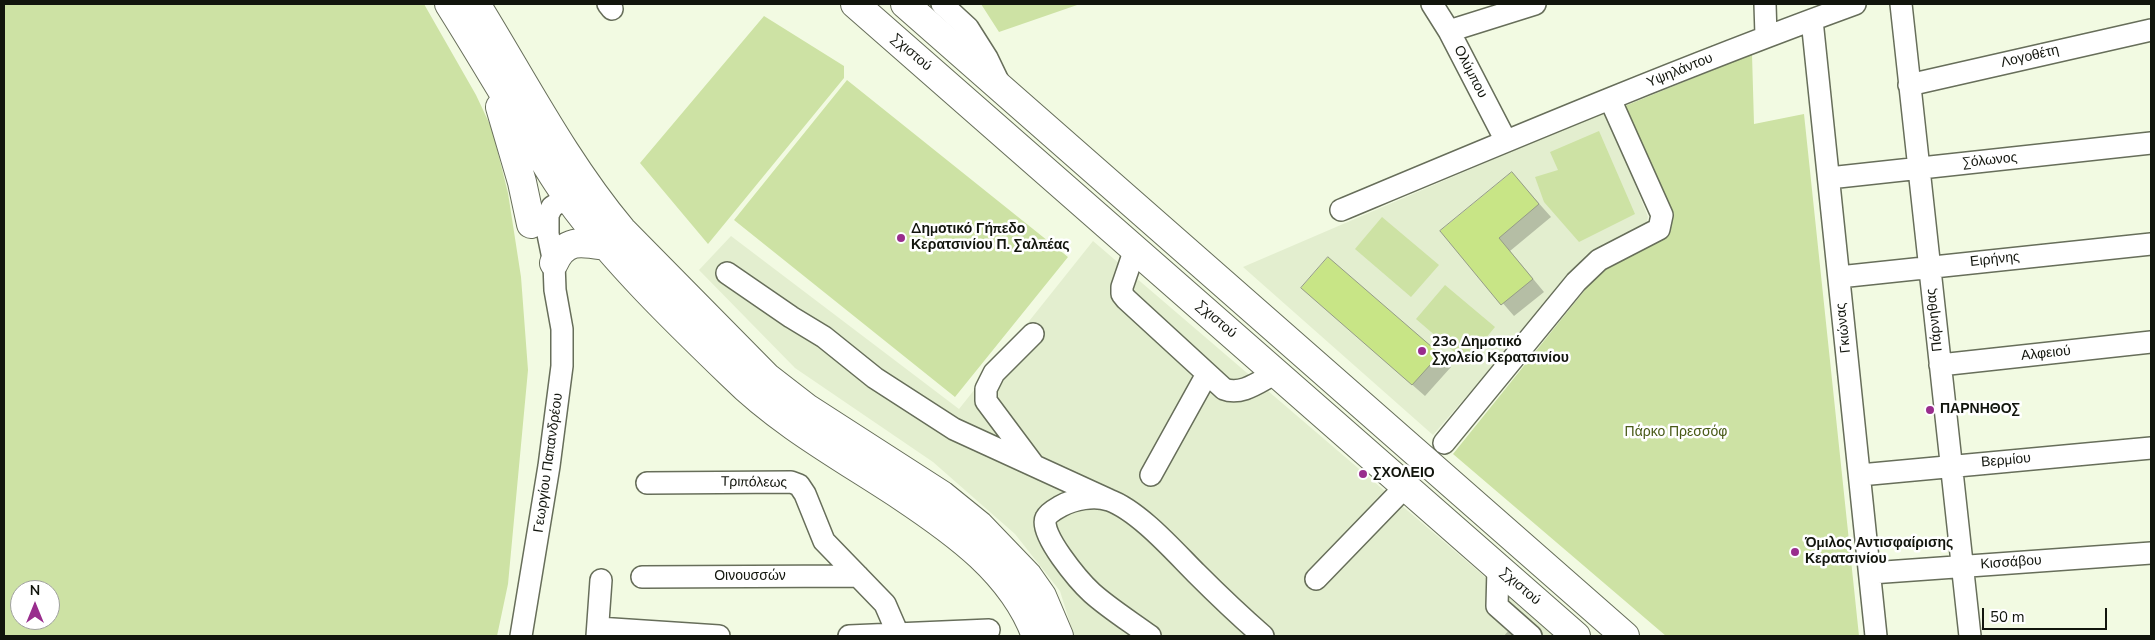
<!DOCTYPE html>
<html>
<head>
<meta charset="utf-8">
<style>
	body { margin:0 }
	#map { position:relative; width:2155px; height:640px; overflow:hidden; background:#f2fae2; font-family:"Nunito Sans",sans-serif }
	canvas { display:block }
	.frame { position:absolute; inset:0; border:5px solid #12150d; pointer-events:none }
	.north { position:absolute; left:10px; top:580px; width:50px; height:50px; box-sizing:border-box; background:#fff; border:1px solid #a0a19e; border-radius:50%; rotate:0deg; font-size:14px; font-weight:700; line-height:20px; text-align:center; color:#12150d }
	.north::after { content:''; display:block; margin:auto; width:18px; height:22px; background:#992d8d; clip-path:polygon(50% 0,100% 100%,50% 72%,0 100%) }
	.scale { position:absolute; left:1982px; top:608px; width:125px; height:22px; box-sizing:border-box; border:2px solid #12150d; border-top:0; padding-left:6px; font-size:15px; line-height:18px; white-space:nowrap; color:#12150d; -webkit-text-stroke:4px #fff; paint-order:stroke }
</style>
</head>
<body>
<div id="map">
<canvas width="2155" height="640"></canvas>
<div class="frame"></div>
<div class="north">N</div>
<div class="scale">50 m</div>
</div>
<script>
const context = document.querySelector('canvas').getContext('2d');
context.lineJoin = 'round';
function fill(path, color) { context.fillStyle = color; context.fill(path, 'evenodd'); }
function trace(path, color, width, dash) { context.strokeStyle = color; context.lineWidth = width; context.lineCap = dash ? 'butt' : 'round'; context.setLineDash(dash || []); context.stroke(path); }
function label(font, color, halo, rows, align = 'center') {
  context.font = font + ' "Nunito Sans",sans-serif'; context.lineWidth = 5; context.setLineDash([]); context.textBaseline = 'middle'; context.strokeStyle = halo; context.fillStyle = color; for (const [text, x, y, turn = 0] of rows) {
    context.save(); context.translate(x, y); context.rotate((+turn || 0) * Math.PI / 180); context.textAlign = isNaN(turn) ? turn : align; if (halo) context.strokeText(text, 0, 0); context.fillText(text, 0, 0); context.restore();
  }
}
const built = new Path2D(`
	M1606,111l42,106 -3,12 -51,20 -161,186 -190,-168z
	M731,236l228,173 134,-168 461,395h-480l-14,-45 -45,-57 -82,-72 -138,-94 -96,-98z`);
const green = new Path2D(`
	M4,4h420l52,91 16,34 16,64 13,84 7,93 -20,214 -11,52h-493zM20,590h30v30h-30z
	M981,4h99l-81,28z
	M764,16l80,50v12l-136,166 -68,-81z
	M1752,54l2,70 50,-10 55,522h-193l-213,-182 148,-184 69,-48 -45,-116z
	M847,80l221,177 -113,140 -221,-177z
	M1599,131l36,83 -56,28 -35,-40 -9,-25 23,-7 -8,-18z
	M1382,217l57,48 -28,32 -56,-48z
	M1445,285l50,42 -29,35 -50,-43z`);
const shadow = new Path2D(`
	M1512,173l39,44 -41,34 34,41 -30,24 -73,-84z
	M1302,288l137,66 12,13 -26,29z
	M1518,619l20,17h-34z`);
const building = new Path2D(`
	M1512,172l27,32 -40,34 34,41 -32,26 -61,-74z
	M1328,257l112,97 -28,31 -111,-97z`);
const minor = new Path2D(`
	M608,4l4,5
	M942,4l26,24 19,30 12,25
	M1432,4l17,27 57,110
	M1765,4l1,32
	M1901,4l69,632
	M1812,20l64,616
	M1449,31l86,-27
	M1909,85l242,-55
	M1829,178l322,-35
	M1341,210c170,-71 341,-143 514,-206
	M1135,249l-13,38v7l4,5 98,90c18,7 36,-8 52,-16
	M727,273l64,44 33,20 51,41 79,51 155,71
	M1839,277l312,-33
	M1940,365l211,-23
	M1444,443l132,-161 23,-22 60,-31 3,-14 -52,-116
	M1033,464l-47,-63v-12l8,-16 39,-39
	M1151,475l56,-101
	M1860,475l291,-27
	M647,483l144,-1 8,3 6,9 19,47 61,63 13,30
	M1498,568l-1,38 34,30
	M1871,573l280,-20
	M642,577l216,-1
	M1316,579l89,-92
	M598,628l121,8
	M521,636l28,-170 13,-100v-37l-7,-39 -1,-27 -6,-29v-19l4,-8 15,-10
	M597,636l4,-56
	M849,636l140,-6
	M1150,636c-19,-14 -40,-27 -58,-43 -12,-11 -54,-60 -46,-75 3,-6 10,-9 15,-12 13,-7 33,-11 48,-6 30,11 65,51 87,73 22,22 44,43 67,63`);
const major = new Path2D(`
	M449,4c24,38 47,77 71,116 16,27 30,54 49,79 46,63 107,122 164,177 48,48 112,83 168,120 54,36 112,77 135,140
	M476,4c47,76 89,158 146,226l145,147 40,31 135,87 37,30 49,51 14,20 17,40
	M855,4l721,632
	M905,4l720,632
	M500,107l22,75 9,42
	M554,263c11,-25 28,-21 51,-17`);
const markers = [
	[901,238,5,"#992d8d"],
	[1422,351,5,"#992d8d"],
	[1930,410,5,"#992d8d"],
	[1363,474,5,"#992d8d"],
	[1795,552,5,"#992d8d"]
];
const streetNames = [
	["Σχιστού",911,53,41],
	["Λογοθέτη",2030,57,-13],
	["Υψηλάντου",1680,71,-22],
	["Ολύμπου",1470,72,63],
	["Σόλωνος",1990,161,-6],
	["Ειρήνης",1995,260,-6],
	["Σχιστού",1216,320,41],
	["Πάρνηθας",1935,320,-96],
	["Γκιώνας",1844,328,-96],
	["Αλφειού",2046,354,-6],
	["Βερμίου",2006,461,-5],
	["Γεωργίου Παπανδρέου",549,463,-82],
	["Τριπόλεως",754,483,1],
	["Κισσάβου",2011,563,-4],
	["Οινουσσών",750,577],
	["Σχιστού",1520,587,41]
];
const poiNames = [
	["Δημοτικό Γήπεδο",911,230],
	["Κερατσινίου Π. Σαλπέας",911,246],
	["23o Δημοτικό",1432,343],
	["Σχολείο Κερατσινίου",1432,359],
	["ΠΑΡΝΗΘΟΣ",1940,410],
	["ΣΧΟΛΕΙΟ",1373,474],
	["Όμιλος Αντισφαίρισης",1805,544],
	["Κερατσινίου",1805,560]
];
const parkNames = [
	["Πάρκο Πρεσσόφ",1676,433]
];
fill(built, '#e3eecf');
fill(green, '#cde2a4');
fill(shadow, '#0003');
fill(building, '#c8e586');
trace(building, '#959c87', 1);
trace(minor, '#676e5a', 24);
trace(major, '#676e5a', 30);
trace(minor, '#fff', 21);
trace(major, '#fff', 28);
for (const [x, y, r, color] of markers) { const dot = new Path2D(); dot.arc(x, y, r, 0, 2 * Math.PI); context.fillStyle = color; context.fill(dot); trace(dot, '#fff', 2); }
label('14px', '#12150d', '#fff', streetNames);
label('bold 14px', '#12150d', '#fff', poiNames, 'left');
label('14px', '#495a17', '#fff', parkNames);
</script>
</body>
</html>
